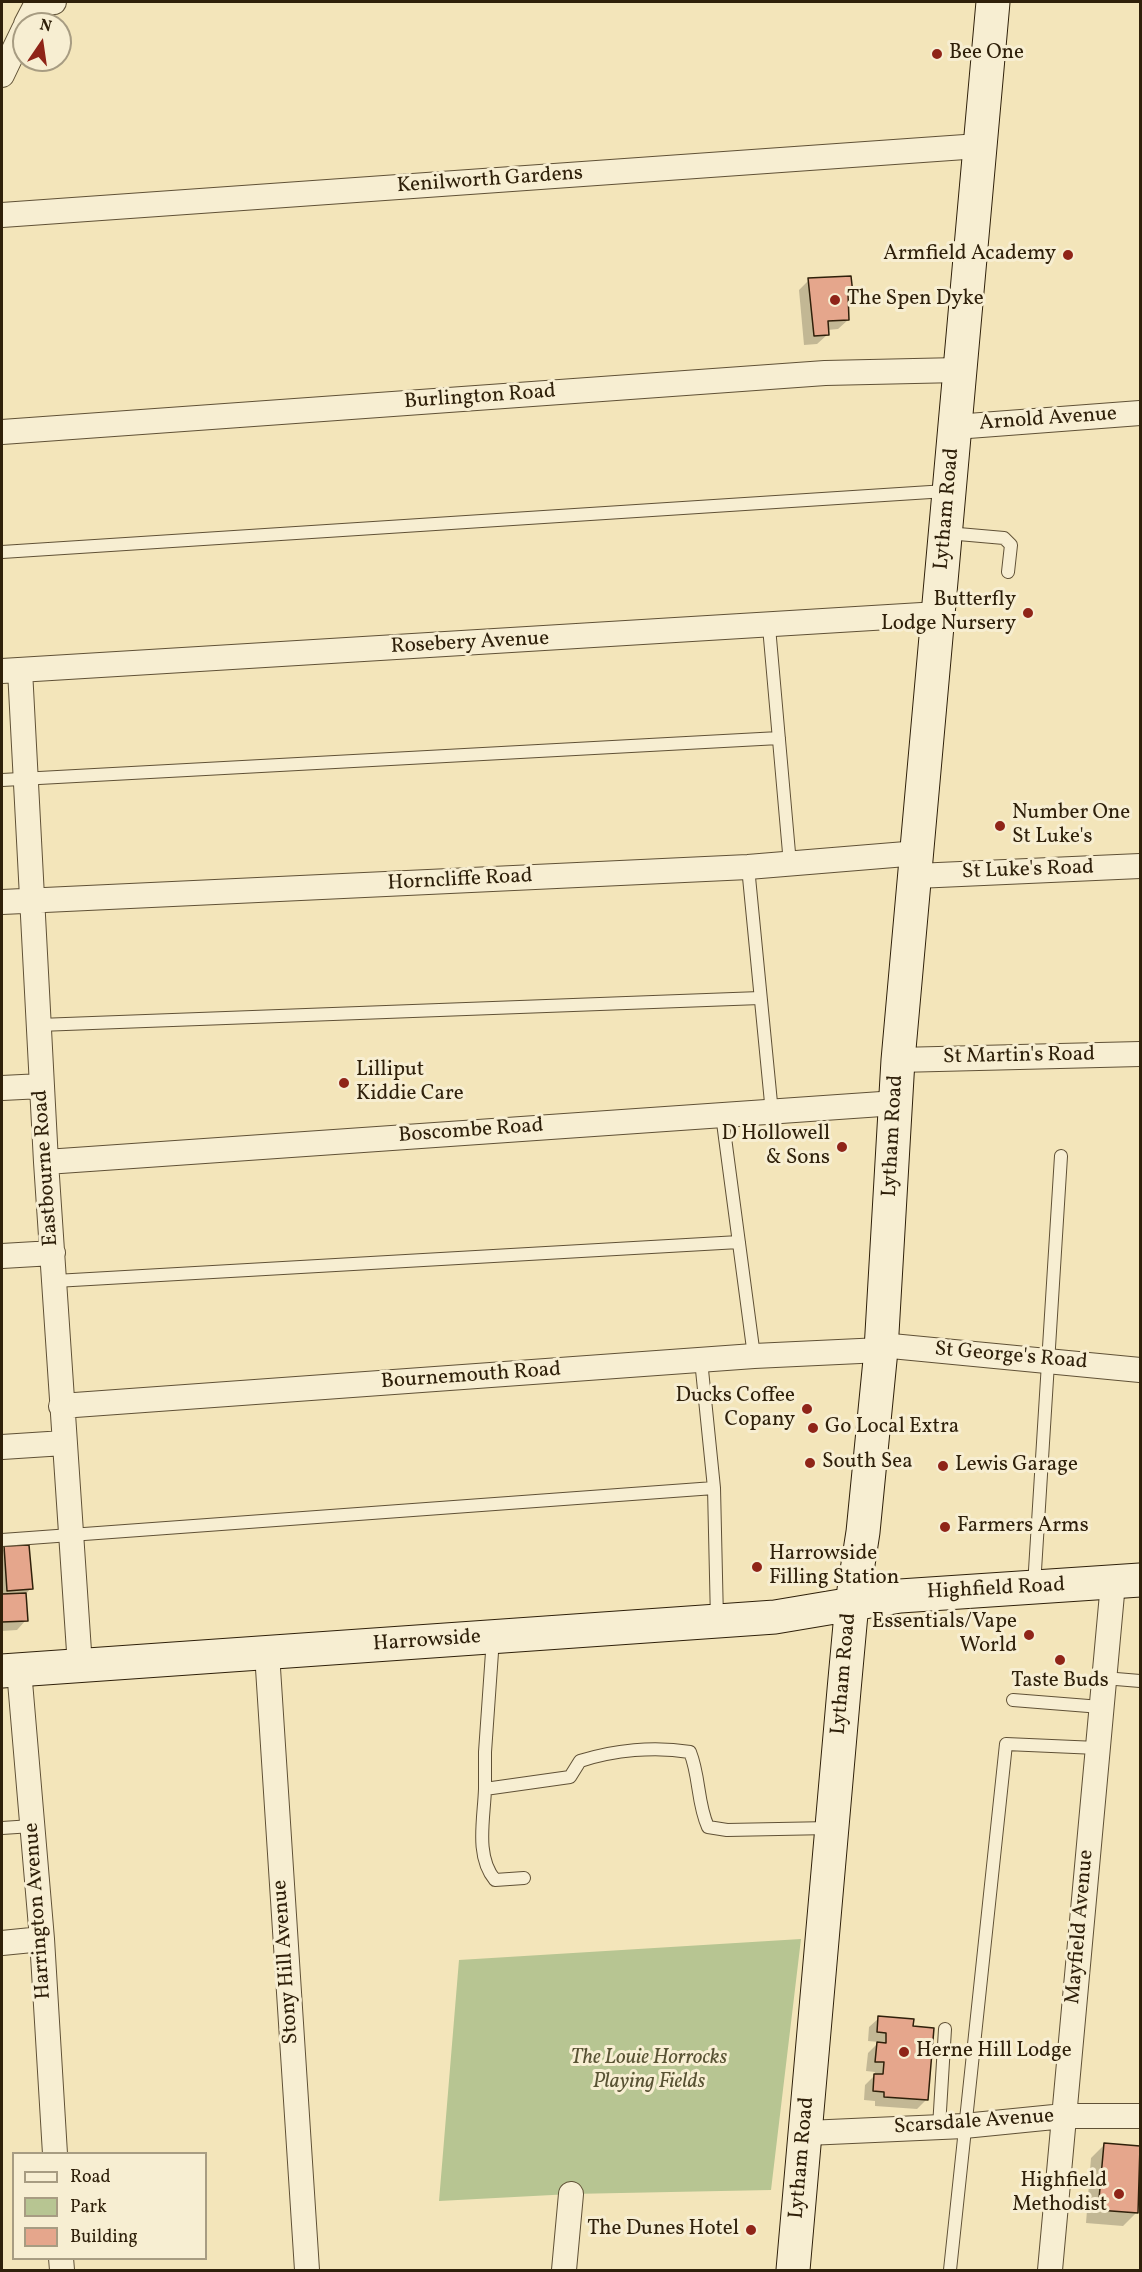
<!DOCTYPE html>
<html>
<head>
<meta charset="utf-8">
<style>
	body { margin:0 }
	#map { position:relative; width:1142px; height:2272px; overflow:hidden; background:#f3e5ba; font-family:Vollkorn,serif }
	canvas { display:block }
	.frame { position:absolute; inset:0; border:3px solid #2f200a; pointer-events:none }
	.legend { position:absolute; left:12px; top:2152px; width:195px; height:108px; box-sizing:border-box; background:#f7eed2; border:2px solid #a79c82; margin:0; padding:8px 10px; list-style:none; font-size:18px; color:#2f200a }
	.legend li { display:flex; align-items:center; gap:12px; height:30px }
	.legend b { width:30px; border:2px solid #a79c82 }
	.north { position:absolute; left:12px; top:12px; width:60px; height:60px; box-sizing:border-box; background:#f7eed2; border:2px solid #a79c82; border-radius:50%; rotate:13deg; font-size:16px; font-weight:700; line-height:24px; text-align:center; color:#2f200a }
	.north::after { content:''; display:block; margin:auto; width:21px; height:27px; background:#8f2418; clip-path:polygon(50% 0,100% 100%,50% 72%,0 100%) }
</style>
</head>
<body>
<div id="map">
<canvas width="1142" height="2272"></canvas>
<div class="frame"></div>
<ul class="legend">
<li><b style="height:8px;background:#f7eed2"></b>Road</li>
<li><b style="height:16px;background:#b7c592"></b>Park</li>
<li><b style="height:16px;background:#e5a68c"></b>Building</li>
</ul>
<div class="north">N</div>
</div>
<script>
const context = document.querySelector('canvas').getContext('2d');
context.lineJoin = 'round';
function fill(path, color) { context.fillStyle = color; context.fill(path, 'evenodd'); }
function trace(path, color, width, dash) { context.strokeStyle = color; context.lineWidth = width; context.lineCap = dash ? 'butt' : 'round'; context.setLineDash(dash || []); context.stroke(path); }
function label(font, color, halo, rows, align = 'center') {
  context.font = font + ' Vollkorn,serif'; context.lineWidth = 6; context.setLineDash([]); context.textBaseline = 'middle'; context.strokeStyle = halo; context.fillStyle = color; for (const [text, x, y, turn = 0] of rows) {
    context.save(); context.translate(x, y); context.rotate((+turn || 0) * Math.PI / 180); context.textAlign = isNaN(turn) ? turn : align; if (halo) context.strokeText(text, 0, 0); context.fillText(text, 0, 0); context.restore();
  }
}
const green = new Path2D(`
	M801,1939l-30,251 -200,4 -132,7 20,-241z`);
const shadow = new Path2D(`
	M809,280l42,13 -5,5 2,22 -10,9 -11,1v5l-10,9 -13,1 -5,-55z
	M5,1548l26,40 -6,7 1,25 -9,10 -15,1v-80z
	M879,2018l33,10 15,71 -10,10 -42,-3v-5l-11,-1 1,-15 9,-9 1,-4 -9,-1 2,-18 11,-11 -11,-1 1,-14z
	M1104,2145l36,2 -4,66 -13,13 -37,-3 5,-65z`);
const building = new Path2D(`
	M851,276l2,18h-5l1,26 -21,1 1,14 -15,1 -6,-58z
	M29,1545l4,44 -26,2 -3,-45z
	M26,1593l2,28 -26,1v-28z
	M878,2016l36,3 -1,7 21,2 -6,72 -44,-3v-5l-11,-1 1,-17h9l1,-12h-9l2,-20 9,1v-10l-9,-1z
	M1104,2143l36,3 -2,67 -40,-3z`);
const lane = new Path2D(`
	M947,533l57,5 7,7 -3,27
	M2,552l944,-61
	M769,627l21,237
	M2,780l777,-42
	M748,867l24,246
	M39,1025l721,-27
	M722,1115l32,241
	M55,1281l684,-39
	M701,1360l13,128 3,132
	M2,1540l712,-52
	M1034,1586l27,-430
	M1104,1678l36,3
	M1013,1700l88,7
	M485,1789v-37l8,-114
	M2,1828l30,-2
	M524,1878l-29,2c-20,-24 -11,-61 -10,-91l85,-12 10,-16c34,-11 74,-15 110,-9 10,25 7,51 18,75l19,3 103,-2
	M939,2127l6,-98
	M950,2270l56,-526 91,4`);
const street = new Path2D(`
	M26,24l11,-21 17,-1
	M2,75l22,-46
	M2,215l977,-69
	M955,427l185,-14
	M2,432l823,-59 134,-3
	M20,670l26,492 34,504
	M2,671l936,-57
	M916,876l224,-10
	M2,902l746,-35 170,-14
	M898,1060l242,-6
	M2,1088l40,-2
	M46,1162l850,-59
	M2,1256l51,-3
	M881,1345l259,25
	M61,1406l693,-50 127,-6
	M2,1447l62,-4
	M267,1653l40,617
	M19,1670l23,269 13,215
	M2,1943l40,-4
	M807,2133l157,-7 100,-10h76
	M61,2258l1,12
	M564,2270l7,-76
	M1050,2270l63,-687`);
const secondary = new Path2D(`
	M2,1671l773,-54 125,-21 240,-16
	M793,2270l51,-580 8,-87 11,-71 18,-182 17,-290 95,-1058`);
const markers = [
	[937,54,6,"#8f2418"],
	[1068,255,6,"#8f2418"],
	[835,300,6,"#8f2418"],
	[1028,613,6,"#8f2418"],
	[1000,826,6,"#8f2418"],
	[344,1083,6,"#8f2418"],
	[842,1147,6,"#8f2418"],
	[807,1409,6,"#8f2418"],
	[813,1428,6,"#8f2418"],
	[810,1463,6,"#8f2418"],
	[943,1466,6,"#8f2418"],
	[945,1527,6,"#8f2418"],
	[757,1567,6,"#8f2418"],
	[1029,1635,6,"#8f2418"],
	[1060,1660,6,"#8f2418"],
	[904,2052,6,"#8f2418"],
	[1119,2194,6,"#8f2418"],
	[751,2230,6,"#8f2418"]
];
const poiNames = [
	["Bee One",949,54],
	["Armfield Academy",1056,255,"right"],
	["The Spen Dyke",847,300],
	["Butterfly",1016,601,"right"],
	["Lodge Nursery",1016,625,"right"],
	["Number One",1012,814],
	["St Luke's",1012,838],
	["Lilliput",356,1071],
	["Kiddie Care",356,1095],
	["D Hollowell",830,1135,"right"],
	["& Sons",830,1159,"right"],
	["Ducks Coffee",795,1397,"right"],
	["Copany",795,1421,"right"],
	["Go Local Extra",825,1428],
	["South Sea",822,1463],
	["Lewis Garage",955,1466],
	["Farmers Arms",957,1527],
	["Harrowside",769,1555],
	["Filling Station",769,1579],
	["Essentials/Vape",1017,1623,"right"],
	["World",1017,1647,"right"],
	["Taste Buds",1060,1682,"center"],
	["Herne Hill Lodge",916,2052],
	["Highfield",1107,2182,"right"],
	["Methodist",1107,2206,"right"],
	["The Dunes Hotel",739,2230,"right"]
];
const streetNames = [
	["Kenilworth Gardens",490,181,-4],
	["Burlington Road",480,398,-4],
	["Arnold Avenue",1048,420,-4],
	["Lytham Road",948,509,-85],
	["Rosebery Avenue",470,644,-3],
	["St Luke's Road",1028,871,-2],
	["Horncliffe Road",460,881,-3],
	["St Martin's Road",1019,1057,-1],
	["Boscombe Road",471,1132,-4],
	["Lytham Road",894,1136,-87],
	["Eastbourne Road",47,1168,-94],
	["St George's Road",1011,1357,5],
	["Bournemouth Road",471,1377,-4],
	["Highfield Road",996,1590,-3],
	["Harrowside",427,1642,-4],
	["Lytham Road",845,1674,-85],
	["Harrington Avenue",39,1911,-94],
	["Mayfield Avenue",1081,1927,-85],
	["Stony Hill Avenue",287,1962,-94],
	["Scarsdale Avenue",974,2123,-4],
	["Lytham Road",803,2158,-85]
];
const parkNames = [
	["The Louie Horrocks",649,2059],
	["Playing Fields",649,2083]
];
fill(green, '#b7c592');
fill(shadow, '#0003');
fill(building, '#e5a68c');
trace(building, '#2f200a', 1.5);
trace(lane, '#605136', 14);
trace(street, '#605136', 26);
trace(secondary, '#2f200a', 35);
trace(lane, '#f7eed2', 12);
trace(street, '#f7eed2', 24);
trace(secondary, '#f7eed2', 33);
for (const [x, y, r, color] of markers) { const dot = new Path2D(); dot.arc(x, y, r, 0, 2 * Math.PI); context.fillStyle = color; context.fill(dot); trace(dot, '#f7eed2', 2); }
label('21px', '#2f200a', '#f7eed2', poiNames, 'left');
label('21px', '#2f200a', '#f7eed2', streetNames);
label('italic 21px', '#585233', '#f7eed2', parkNames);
</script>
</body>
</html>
